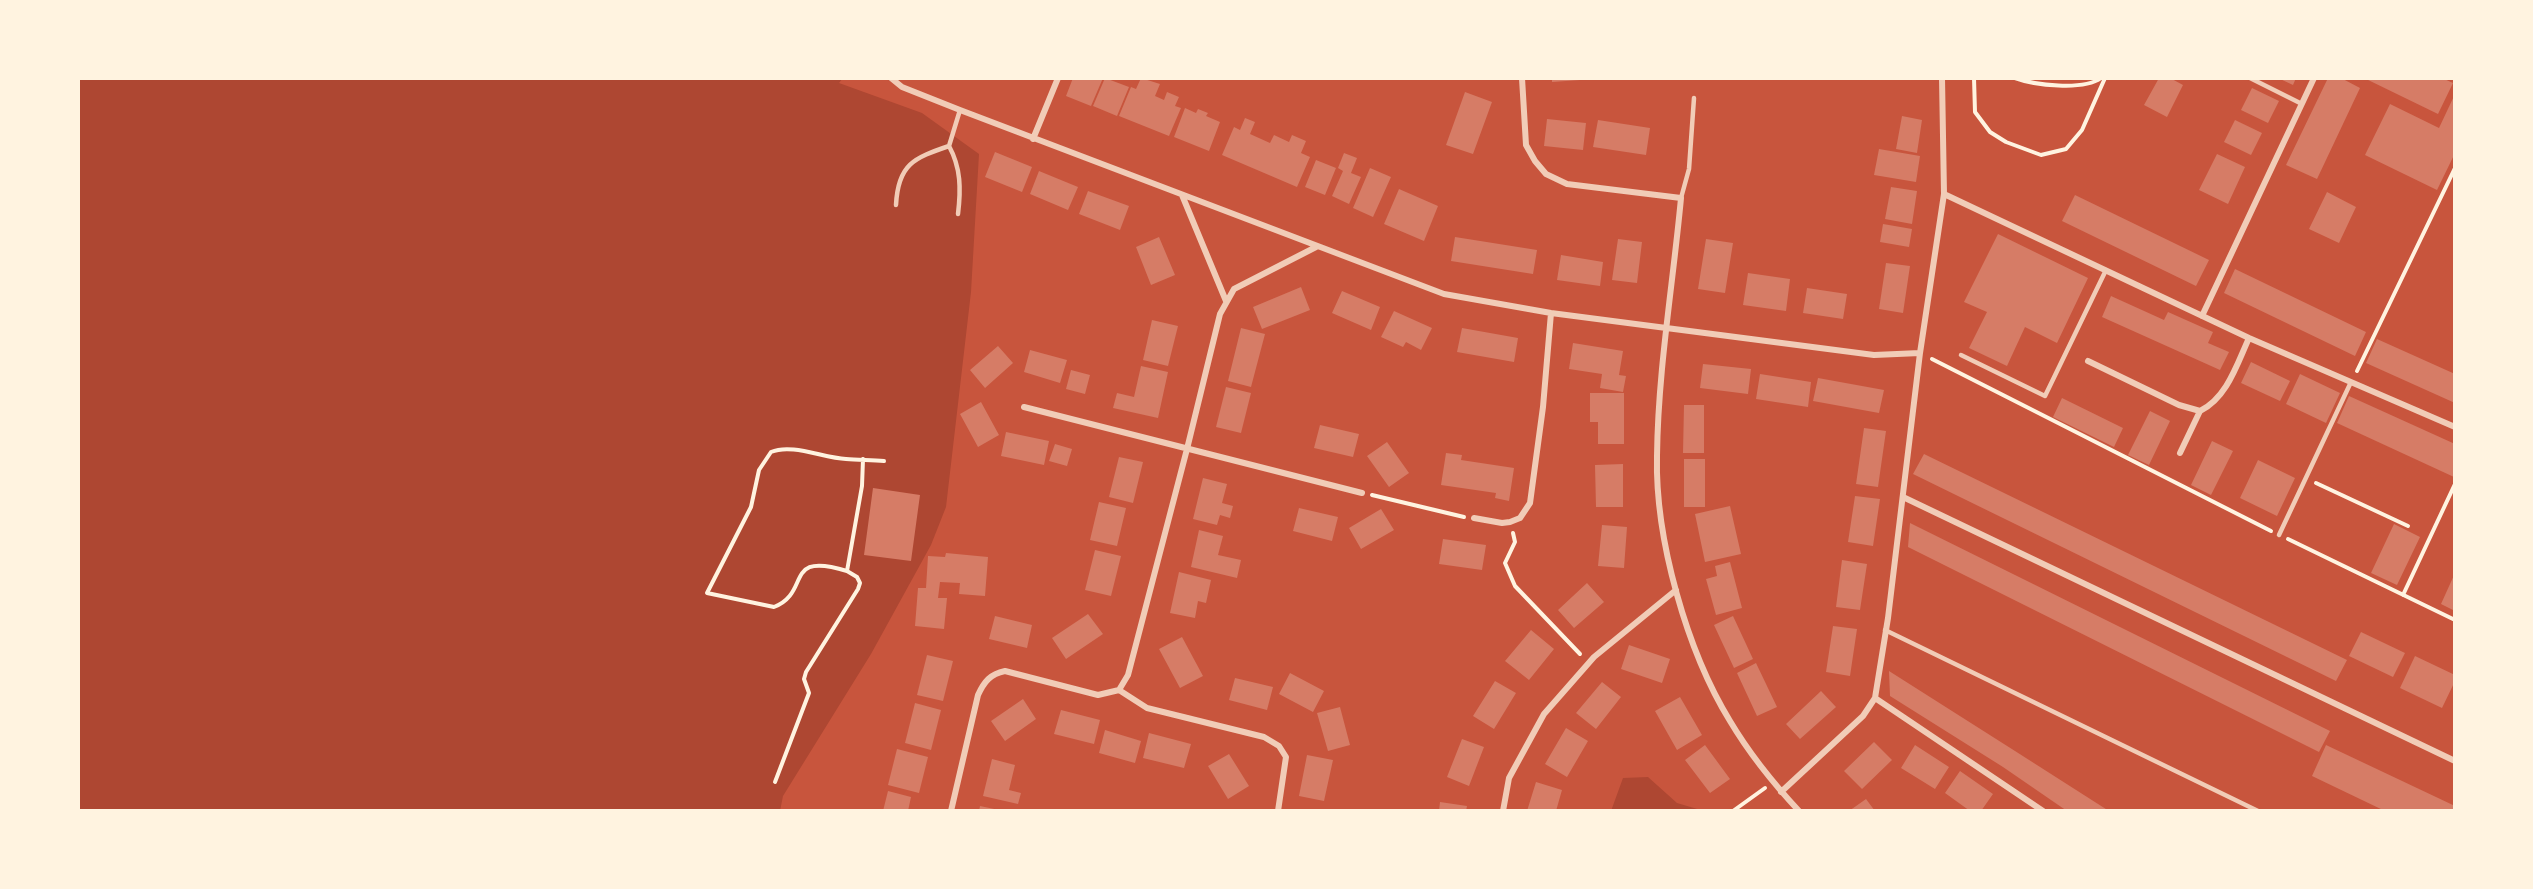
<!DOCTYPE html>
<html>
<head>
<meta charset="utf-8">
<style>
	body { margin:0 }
	#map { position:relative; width:2533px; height:889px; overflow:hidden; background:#c8553d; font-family:Commissioner,sans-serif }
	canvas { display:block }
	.frame { position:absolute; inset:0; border:80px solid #fff3e0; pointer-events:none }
</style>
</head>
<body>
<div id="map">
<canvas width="2533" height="889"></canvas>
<div class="frame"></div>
</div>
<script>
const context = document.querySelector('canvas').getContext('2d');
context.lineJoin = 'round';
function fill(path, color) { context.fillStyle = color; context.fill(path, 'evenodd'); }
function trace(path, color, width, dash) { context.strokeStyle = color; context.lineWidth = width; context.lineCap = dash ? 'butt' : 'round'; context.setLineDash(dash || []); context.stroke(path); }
const green = new Path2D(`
	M78,78h765l-4,5 83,30 57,41 -8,138 -25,215 -15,38 -60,109 -88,142 -3,15h-702z
	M1648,777l29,26 27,8h-93l12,-33z`);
const building = new Path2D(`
	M1073,78h30l-12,28 -25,-10z
	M1105,78l24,9 -12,29 -24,-10z
	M1141,78l19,6 -5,12 9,4 3,-8 12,5 -4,9 6,2 -12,28 -50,-20 12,-29 5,2z
	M1552,78h28v2l-28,2z
	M2159,78h11l13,7 -16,32 -23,-12z
	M2278,78h18l-3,7z
	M2328,78h13l19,10 -43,91 -31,-14z
	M2364,78h78l11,5 -15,31z
	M2252,88l27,13 -11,22 -27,-13z
	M1465,92l27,10 -19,52 -27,-9z
	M2455,94v59l-18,37 -72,-35 25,-51 49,24z
	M1185,108l11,5 2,-4 10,4 -2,3 14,6 -11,29 -35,-14z
	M1902,116l20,4 -5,33 -21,-4z
	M1245,118l10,4 -5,12 20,9 4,-8 15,7 3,-7 14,6 -5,12 9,4 -13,30 -75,-32 12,-28 6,3z
	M1547,119l39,4 -3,27 -39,-4z
	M1598,120l52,8 -4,27 -53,-8z
	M2235,120l27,13 -11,22 -27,-13z
	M1879,149l41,7 -4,26 -42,-7z
	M995,152l37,15 -10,25 -37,-15z
	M1344,153l13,5 -6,15 10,4 -12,27 -17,-8 11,-25 -5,-3z
	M2217,154l28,13 -17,37 -29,-14z
	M1316,160l20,8 -11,27 -20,-8z
	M1370,168l21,9 -18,40 -20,-9z
	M1039,171l39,16 -10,23 -38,-16z
	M1891,187l26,4 -5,33 -27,-5z
	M1399,189l39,17 -14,35 -40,-17z
	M1088,191l41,15 -9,24 -41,-16z
	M2327,192l29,15 -17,36 -30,-14z
	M2075,195l134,65 -13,26 -134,-65z
	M1883,224l29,5 -3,18 -29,-5z
	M1998,234l90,44 -31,65 -32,-16 -18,39 -38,-18 18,-36 -23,-10z
	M1159,237l16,38 -24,10 -15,-38z
	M1455,237l82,13 -4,24 -82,-13z
	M1618,239l24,3 -5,41 -25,-3z
	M1706,239l27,4 -8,50 -27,-4z
	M1561,255l42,7 -3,24 -43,-6z
	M1886,263l24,3 -7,47 -24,-4z
	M2235,269l131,63 -11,24 -131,-63z
	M1748,273l42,6 -4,32 -43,-6z
	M1301,287l9,23 -48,19 -9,-22z
	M1807,288l40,6 -4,25 -40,-6z
	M1342,291l38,16 -9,23 -39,-17z
	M2111,296l53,24 4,-8 45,20 -5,11 21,9 -9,18 -118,-53z
	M1394,311l38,17 -11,22 -15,-8 -3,5 -22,-10z
	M1152,320l26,6 -10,40 -25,-6z
	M1241,328l24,6 -14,53 -23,-6z
	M1462,328l56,10 -4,24 -57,-10z
	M2377,339l78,35v29l-89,-40z
	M1573,343l50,8 -4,24 7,1 -3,16 -23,-4 2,-14 -33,-5z
	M998,346l15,17 -28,25 -15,-18z
	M1030,350l37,10 -7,23 -36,-11z
	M2251,362l39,19 -10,20 -39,-18z
	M1703,364l48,5 -3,25 -48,-6z
	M1141,366l27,6 -10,46 -45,-10 4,-15 17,4z
	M1071,370l19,5 -5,19 -19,-5z
	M1760,374l51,8 -3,25 -52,-8z
	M2300,374l40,19 -14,30 -40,-19z
	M1818,378l66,12 -5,23 -66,-12z
	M1226,387l25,6 -10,40 -25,-6z
	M1590,393h34v51h-26v-22h-8z
	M2349,396l106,48 -1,33 -117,-54z
	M2062,398l61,30 -9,19 -61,-30z
	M981,402l18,33 -21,12 -18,-33z
	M1684,405h20v48h-21z
	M2150,411l20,10 -21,44 -21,-10z
	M1320,425l39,9 -6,23 -39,-9z
	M1864,428l22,3 -8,56 -22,-3z
	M1006,432l43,9 -5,24 -43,-9z
	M2212,441l21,10 -22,44 -20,-10z
	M1387,442l22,31 -20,14 -22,-31z
	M1055,444l17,5 -5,17 -18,-5z
	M1446,453l16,2 -1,5 53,8 -5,33 -14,-3 1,-5 -55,-8z
	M1924,454l423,206 -11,21 -423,-207z
	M1119,457l24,5 -10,41 -24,-6z
	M1684,459h21v48h-21z
	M2258,460l37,18 -18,38 -37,-18z
	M1623,464v43h-27l-1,-42z
	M1203,478l24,6 -5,19 11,3 -3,12 -10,-3 -3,10 -24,-6z
	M873,488l47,7 -9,66 -47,-6z
	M1855,496l25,3 -7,47 -25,-4z
	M1099,502l27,6 -9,38 -27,-6z
	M1730,506l11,48 -36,8 -10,-48z
	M1299,508l39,9 -6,24 -39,-10z
	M1381,509l13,21 -33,19 -12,-21z
	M1910,523l420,208 -11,21 -411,-205z
	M2394,524l26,13 -23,48 -26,-12z
	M1602,525l25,2 -3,41 -26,-2z
	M1199,530l24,6 -5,19 23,5 -4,18 -46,-11z
	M1443,539l43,6 -4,25 -43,-6z
	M1095,550l26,6 -10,40 -26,-6z
	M946,553l42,4 -3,39 -26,-2 1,-11 -20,-1 -2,16h9l-3,31 -29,-3 3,-38h8l2,-32 17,1z
	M1842,560l25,4 -7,46 -24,-3z
	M1730,562l12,46 -26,7 -10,-36 11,-3 -2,-10z
	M1179,572l32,8 -5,23 -8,-2 -3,17 -25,-5z
	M2455,573v38l-14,-7z
	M1587,583l17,19 -30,26 -16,-18z
	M1088,614l15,20 -37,25 -14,-21z
	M995,616l37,9 -5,23 -38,-9z
	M1733,616l20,43 -19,9 -20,-43z
	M1833,626l24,3 -7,47 -24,-4z
	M1531,630l23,19 -25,31 -24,-19z
	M2361,632l44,21 -12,24 -44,-21z
	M1182,637l21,39 -23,12 -21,-39z
	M1629,645l41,14 -8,24 -41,-14z
	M927,655l26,6 -10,40 -26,-6z
	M2415,656l40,19v6l-13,27 -42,-20z
	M1756,663l21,44 -20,9 -20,-43z
	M1889,671l126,80 94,60h-42l-64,-44 -113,-71z
	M1290,673l34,18 -11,21 -34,-18z
	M1235,678l38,9 -6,23 -38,-10z
	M1495,681l21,12 -22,36 -21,-13z
	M1602,682l19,15 -25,32 -20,-16z
	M1821,691l15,16 -36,32 -14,-15z
	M1680,697l22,38 -25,15 -22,-39z
	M1023,699l13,20 -31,22 -14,-20z
	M915,703l26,7 -10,40 -26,-7z
	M1340,707l10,38 -22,6 -11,-38z
	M1061,710l39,10 -6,24 -40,-10z
	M1566,728l22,13 -21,36 -22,-13z
	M1105,730l36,11 -6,22 -36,-10z
	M1149,733l42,11 -7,24 -41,-10z
	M1462,739l22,8 -15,39 -22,-9z
	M1874,742l18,18 -30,29 -18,-18z
	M1705,745l25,34 -20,14 -25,-33z
	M1915,745l34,22 -14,22 -34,-21z
	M2326,745l129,61v5h-70l-73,-35z
	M897,749l31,8 -9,36 -31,-8z
	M1229,754l20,32 -21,13 -20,-33z
	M1307,755l26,5 -9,41 -25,-5z
	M992,759l23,6 -6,25 12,3 -3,11 -35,-8z
	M1960,771l33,23 -12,17h-11l-25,-18z
	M1536,782l26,8 -6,21h-29z
	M888,791l23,6 -3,14h-25z
	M1866,799l9,12h-26z
	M1440,802l27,4 -1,5h-27z
	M980,806l19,4v1h-20z`);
const path = new Path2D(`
	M1974,78l1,34 15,20 16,10 35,13 25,-6 16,-19 23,-52
	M2015,78c19,7 68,13 86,0
	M1932,359l339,172
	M2357,371l98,-203
	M863,459l-1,27 -15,85c-65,-20 -35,21 -73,36l-67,-14 44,-86 8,-37 12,-18c21,-9 52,6 75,7 12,1 25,1 38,2
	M2316,483l92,43
	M1372,495l92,22
	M1513,533l2,9 -10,21 10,23 65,68
	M2288,539l167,81
	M2403,595l52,-111
	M775,782l34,-89 -5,-14 2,-7 52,-83 2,-6 -3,-6 -10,-6
	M1733,811l32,-23`);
const service = new Path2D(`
	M2250,78l52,26
	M949,146c12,22 12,43 9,68
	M1681,198l8,-29 5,-71
	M896,205c2,-41 18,-47 53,-59l11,-36
	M1961,355l84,41 61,-126
	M2279,535l72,-153
	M1885,630l373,181`);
const minor = new Path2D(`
	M891,78l11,9 58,23 484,184 107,19 323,42 46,-2
	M1522,78l4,67 9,16 11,13 21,10 114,14c-8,86 -23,172 -24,258 -2,83 30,195 73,265 19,32 43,62 69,90
	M1942,78l2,116 -24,159 -32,265 -13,80 168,113
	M1033,139l25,-61
	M1944,194l305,144 206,89
	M1182,195l44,106
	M2202,316l112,-238
	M2088,361l91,44 21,6c27,-13 37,-47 49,-73
	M1024,407l338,86
	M2180,453l20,-42
	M1903,497l552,264
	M1474,518l28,5 8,-1 10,-4 10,-15 13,-96 8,-94
	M1119,690l9,-15 59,-226 33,-135 14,-25 82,-42
	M1119,690l28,18 117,29 15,9 7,11 -8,54
	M1781,792l82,-76 12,-18
	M951,811l27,-116c6,-13 12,-21 27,-24l93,24 21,-5
	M1503,811l6,-33 35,-64 50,-57 82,-67`);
fill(green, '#ae4732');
fill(building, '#d67c66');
trace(path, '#fff3e0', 4);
trace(service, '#f1ccb7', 4.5);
trace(minor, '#f1ccb7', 6);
</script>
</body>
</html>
